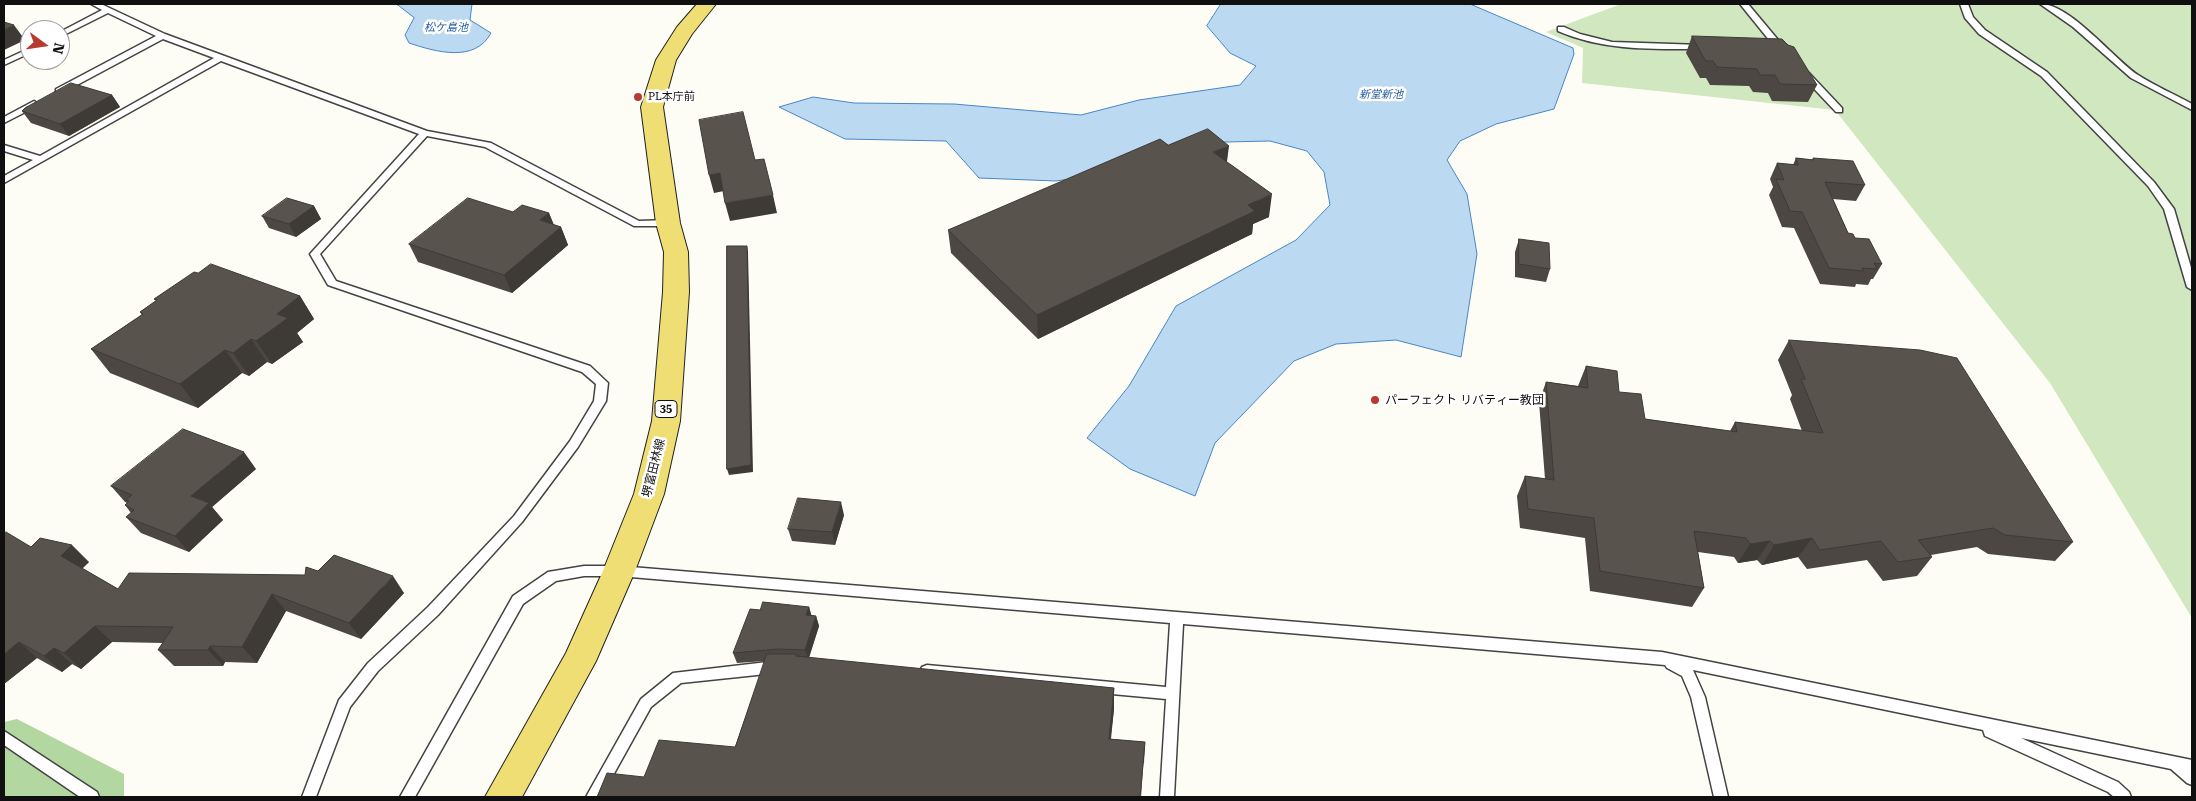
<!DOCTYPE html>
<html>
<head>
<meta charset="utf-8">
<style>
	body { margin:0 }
	#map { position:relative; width:2196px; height:801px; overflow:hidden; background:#fefdf5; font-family:"Roboto Serif",serif }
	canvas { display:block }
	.frame { position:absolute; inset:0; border:5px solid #101010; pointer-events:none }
	.north { position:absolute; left:20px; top:20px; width:50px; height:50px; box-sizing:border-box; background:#fff; border:1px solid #9f9f9f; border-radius:50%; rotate:104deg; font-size:14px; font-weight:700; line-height:20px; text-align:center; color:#101010 }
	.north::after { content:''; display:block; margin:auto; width:18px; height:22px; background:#b83931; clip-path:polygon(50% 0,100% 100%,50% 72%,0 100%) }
</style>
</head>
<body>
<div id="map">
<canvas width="2196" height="801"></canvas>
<div class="frame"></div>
<div class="north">N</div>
</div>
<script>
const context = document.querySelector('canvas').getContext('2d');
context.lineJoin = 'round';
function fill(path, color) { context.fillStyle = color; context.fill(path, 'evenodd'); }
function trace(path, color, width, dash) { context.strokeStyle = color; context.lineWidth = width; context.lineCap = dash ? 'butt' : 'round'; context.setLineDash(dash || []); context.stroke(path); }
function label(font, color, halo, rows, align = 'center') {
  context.font = font + ' "Roboto Serif","Noto Sans JP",serif'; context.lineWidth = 5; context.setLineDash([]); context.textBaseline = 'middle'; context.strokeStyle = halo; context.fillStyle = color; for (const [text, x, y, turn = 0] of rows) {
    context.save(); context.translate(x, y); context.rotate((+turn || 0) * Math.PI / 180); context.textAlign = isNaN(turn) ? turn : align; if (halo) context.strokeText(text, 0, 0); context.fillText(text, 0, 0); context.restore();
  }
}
const green = new Path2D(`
	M1621,4h571v614l-142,-235 -215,-273 -253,-27 1,-35 -37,-16z`);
const forest = new Path2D(`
	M17,719l107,55v23h-120v-75z`);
const water = new Path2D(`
	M397,4h75l-2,16 21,13c-16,30 -55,19 -82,10l-4,-8 9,-17z
	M1221,4h249l103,44 1,6 -20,55 -58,15 -36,17 -13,19 20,34 10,60 -16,103 -65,-17 -60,4 -42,17 -79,82 -20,53 -65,-27 -43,-31 42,-52 47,-80 120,-66 34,-35 -6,-33 -17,-21 -37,-10 -45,1 -52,13 -36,14 -81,12 -77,-3 -33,-37 -101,-2 -66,-32 34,-10 41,6 100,1 127,11 58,-15 101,-15 16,-19 -26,-13 -23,-27z`);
const service = new Path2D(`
	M91,4h10l64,30 262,97 64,12 148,78 29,-1 5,3 -5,3h-34l-149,-79 -58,-11 -107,118 16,27 254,85 18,17 -2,18 -28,46 -56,75 -84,93 -60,56 -28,36 -34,90h-14l37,-97 29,-37 60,-56 86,-91 56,-75 24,-40 2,-17 -14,-12 -254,-87 -18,-31 109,-120 -198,-73 -217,122v-7l29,-16 -29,-9v-6l36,11 174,-98 -51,-19 -101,54h-6v-4l100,-53 -48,-23 -48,24v-5l42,-22z
	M1740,4h8l36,43v4h-6z
	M1960,4h8l5,13 12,13 62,42 107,110 20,27 18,62v19l-5,-3 -23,-78 -16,-23 -107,-110 -62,-42 -14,-16z
	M2040,4c28,-2 74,55 98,71 17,11 36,19 54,29v6l-61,-32 -58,-51z
	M1558,27h6l16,7 32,8 90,3 4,2 -4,2c-50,0 -98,2 -144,-18z
	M30,48v5l-26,12v-5z
	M1806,72l3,1 33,35v4h-6l-33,-35v-4z
	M34,101l4,3 -1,2 -33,17v-6z
	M584,566h35l1043,86 530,108v25l-5,-2 -16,-14 -150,-31 97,44 11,10 2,5h-17l-6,-5 -123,-56 -2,-6 -290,-60 12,27 23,100h-14l-23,-100 -9,-21 -15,-8 -2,-3 -482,-41 -9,173h-14l6,-98 -239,-22 -5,-2 -2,-4 2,-4 5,-2 239,22 4,-64 -551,-47h-35l-28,5 -33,23 -108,193h-15l113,-201 35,-24z
	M776,661l5,2 2,4 -2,4 -5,2 -95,10 -30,24 -50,90h-15l55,-98 32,-26z
	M4,731l93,61 2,5h-19l-76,-52z`);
const primary = new Path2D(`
	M697,4h19l-24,30 -16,26 -13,47 17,116 8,29 1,40 -9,129 -16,73 -29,77 -39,90 -74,136h-37l81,-144 37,-82 31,-77 18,-73 11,-129 1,-40 -8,-29 -15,-116 15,-47 21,-33z`);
const wall = new Path2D(`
	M1692,36l125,49 -9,17 -36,-1 -4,-8 -15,-1 -4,-6 -39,-1 -4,-7h-6l-14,-25z
	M112,95l8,12 -51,29 -38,-13 -9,-12z
	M1168,145l59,17 42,55 -16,7 -1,10 -214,105 -87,-86 -3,-23z
	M1796,158l16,2 1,-2 52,27 -9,16 -23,-2 15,34 7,5 27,26 -9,15h-2l-3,6 -12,-1 -1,3 -35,-3 -26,-56 -12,-1 -13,-32 4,-8 -3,-8 7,-16 16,2z
	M314,206l7,13 -25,18 -27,-9 -7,-12z
	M513,212l36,1 5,12 7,2 7,18 -56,48 -94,-31 -9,-18z
	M1519,239l31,30 -4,13 -31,-5v-25z
	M198,273l102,23 14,23 -17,14 6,9 -31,22 -5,-2 -18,14 -7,-3 -44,35 -88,-35 -19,-24 51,-34 -2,-3 16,-11 -2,-2z
	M1789,340l284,202 -18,19 -67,-7 -11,-7 -46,8 1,2 -15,19 -34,5 -16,-21 -60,9 -9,-12 -36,8 -5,-5 -19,3 -4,-6 -36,-5 6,36 -12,19 -102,-16 -5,-53 -65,-10 -3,-32 8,-20 20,3 -6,-77 7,-20 32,4 8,-20 33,26 26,27 85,12 5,-9 67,9 -12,-32 2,-4 -14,-35z
	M256,469l-44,38 11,13 -34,32 -48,-19 -15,-16 5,-4 -6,-8 2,-2 -2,-1 -14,-16z
	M844,515l-9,30 -43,-4 -4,-12z
	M31,547l58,15 -7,6 36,21 187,-14 13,-4 86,22 -43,46 -75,-28 -29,52 -32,-1 -2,4h-49l-16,-16 5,-7 -51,-1 -31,27 -9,-5 -10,8 -25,-14 -33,26z
	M809,607l2,8 5,1 3,10 -10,32 305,30v21l-3,30 34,3 -1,21 -500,14 91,-30 30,-86 -28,2 -4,-10 27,-43z`);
const shadedWall = new Path2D(`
	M14,25l11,15 -21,10v-20z
	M112,95l8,12 -51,29 -9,-12z
	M1229,146l-3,23 -13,-17z
	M720,173l4,18 -10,2 -5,-18z
	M1272,194l-3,23 -16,7 -1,10 -214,105 -1,-24 211,-110z
	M773,195l4,18 -47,8 -5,-18z
	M314,206l7,13 -25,18 -7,-13z
	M549,213l7,18 5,-4 7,18 -56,48 -8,-18 36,-55z
	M747,246l1,6 5,220 -24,3 -2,-6z
	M300,296l14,23 -17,14 6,9 -31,22 -16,-23 21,-27z
	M251,339l16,23 -18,14 -16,-23z
	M225,350l17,23 -44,35 -18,-24z
	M244,452l12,17 -44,38 11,13 -34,32 -14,-16 16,-40z
	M841,502l3,13 -9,30 -3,-13z
	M1812,538l-14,19 -36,8 12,-20z
	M1770,541l-13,19 -19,3 12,-19z
	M72,545l17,17 -11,11 -17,-17z
	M393,576l11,17 -43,46 -12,-16z
	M272,594l14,17 -29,52 -15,-16z
	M809,607l3,10 -6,-2z
	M816,616l3,10 -11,34 -3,-10z
	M95,626l17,16 -31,27 -17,-16z
	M19,642l18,16 -33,26v-30z
	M210,646l15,16 -2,4 -15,-16z
	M54,648l18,16 -10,8 -18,-16z
	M1114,688v21l-6,50 1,-20z
	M1145,742l-4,55h-1z`);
const building = new Path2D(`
	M4,22l10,3 -10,5z
	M1692,36l90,3 6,6 6,2 23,38 -37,-1 -5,-9h-15l-3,-6 -40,-2 -4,-6h-7z
	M71,83l41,12 -52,29 -38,-13 3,-3z
	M743,112l12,48 9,-1 9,36 -48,8 -5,-30 -11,2 -10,-55z
	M1208,129l21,17 -16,6 59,42 -24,11 7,6 -218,104 -89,-85 212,-91 8,6z
	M1796,158l18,2 -1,-2 40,3 12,24 -40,-3 23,51 5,1 2,4 14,1 13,25 -8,-1 3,6 -15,-1 2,3 -35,-3 -27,-56 -12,-1 -14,-32 8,1 -7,-17 21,2z
	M287,198l27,8 -25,18 -27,-8z
	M468,198l45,14 9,-7 27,8 -9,7 21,7 -57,48 -95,-31z
	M1519,239l30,4 1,26 -31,-5z
	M727,246h20l4,219 -24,4z
	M211,264l89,32 -23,18 11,4 -32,23 -5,-2 -18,14 -8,-3 -45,34 -89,-35 52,-35 -3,-2 17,-12 -3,-1 40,-27 4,1z
	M1789,340l131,10 37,8 116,184 -68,-7 -12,-7 -75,12 14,17 -34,5 -17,-21 -61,9 -8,-12 -38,7 -4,-4 -20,3 -4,-6 -52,-7 10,57 -104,-17 -6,-53 -66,-9 -3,-33 29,4 -8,-98 42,6 -2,-22 31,5 2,21 22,2 4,25 92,13 -2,-10 88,11 -22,-54h4z
	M183,429l61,23 -53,44 18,7 -34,33 -49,-19 8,-7 -9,-5 4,-4 -3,-1 6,-5 -21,-9z
	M798,498l43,4 -9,30 -44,-3z
	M6,532l25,15 9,-9 32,7 -11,11 57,33 11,-16 176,2 1,-8 12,4 16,-16 59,21 -44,47 -77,-29 -30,53 -32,-1 -2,4h-50l15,-23 -78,-1 -31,27 -10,-5 -10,8 -25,-14 -15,12v-120z
	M763,602l46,5 -3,8 10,1 -11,34 -27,-1 -45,4 17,-44 10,1z
	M767,654h29v2l318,32 -5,51 36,3 -5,55h-543l10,-24 37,4 15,-37 76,7z`);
const markers = [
	[638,97,5,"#b83931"],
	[1375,400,5,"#b83931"]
];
const farWaternames = [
	["松ケ島池",446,28],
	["新堂新池",1381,95]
];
const farPoinames = [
	["PL本庁前",648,97]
];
const shields = [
	[666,409,22]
];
const shieldNames = [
	["35",666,409]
];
const poiNames = [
	["パーフェクト リバティー教団",1385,400]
];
const streetNames = [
	["堺富田林線",654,468,-76]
];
fill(green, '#d0e7bf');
fill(forest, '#b3d7a0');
fill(water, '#bcd9f2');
trace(water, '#4886c5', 1);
trace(service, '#434343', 3);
trace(primary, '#212121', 2);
fill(service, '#fff');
fill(primary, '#efde74');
fill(wall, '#4c4742');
fill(shadedWall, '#3e3a36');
fill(building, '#58534d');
trace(building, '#3e3a36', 1);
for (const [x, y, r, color] of markers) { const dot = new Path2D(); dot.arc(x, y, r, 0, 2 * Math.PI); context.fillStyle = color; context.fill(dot); trace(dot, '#fff', 2); }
label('italic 11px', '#21599b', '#fff', farWaternames);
label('11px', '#101010', '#fff', farPoinames, 'left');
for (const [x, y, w] of shields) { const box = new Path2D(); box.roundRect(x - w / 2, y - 8.5, w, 17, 4); context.fillStyle = '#fff'; context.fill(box); trace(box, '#101010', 1); }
label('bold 11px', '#101010', null, shieldNames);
label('12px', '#101010', '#fff', poiNames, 'left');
label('12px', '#101010', '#fff', streetNames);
</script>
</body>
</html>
